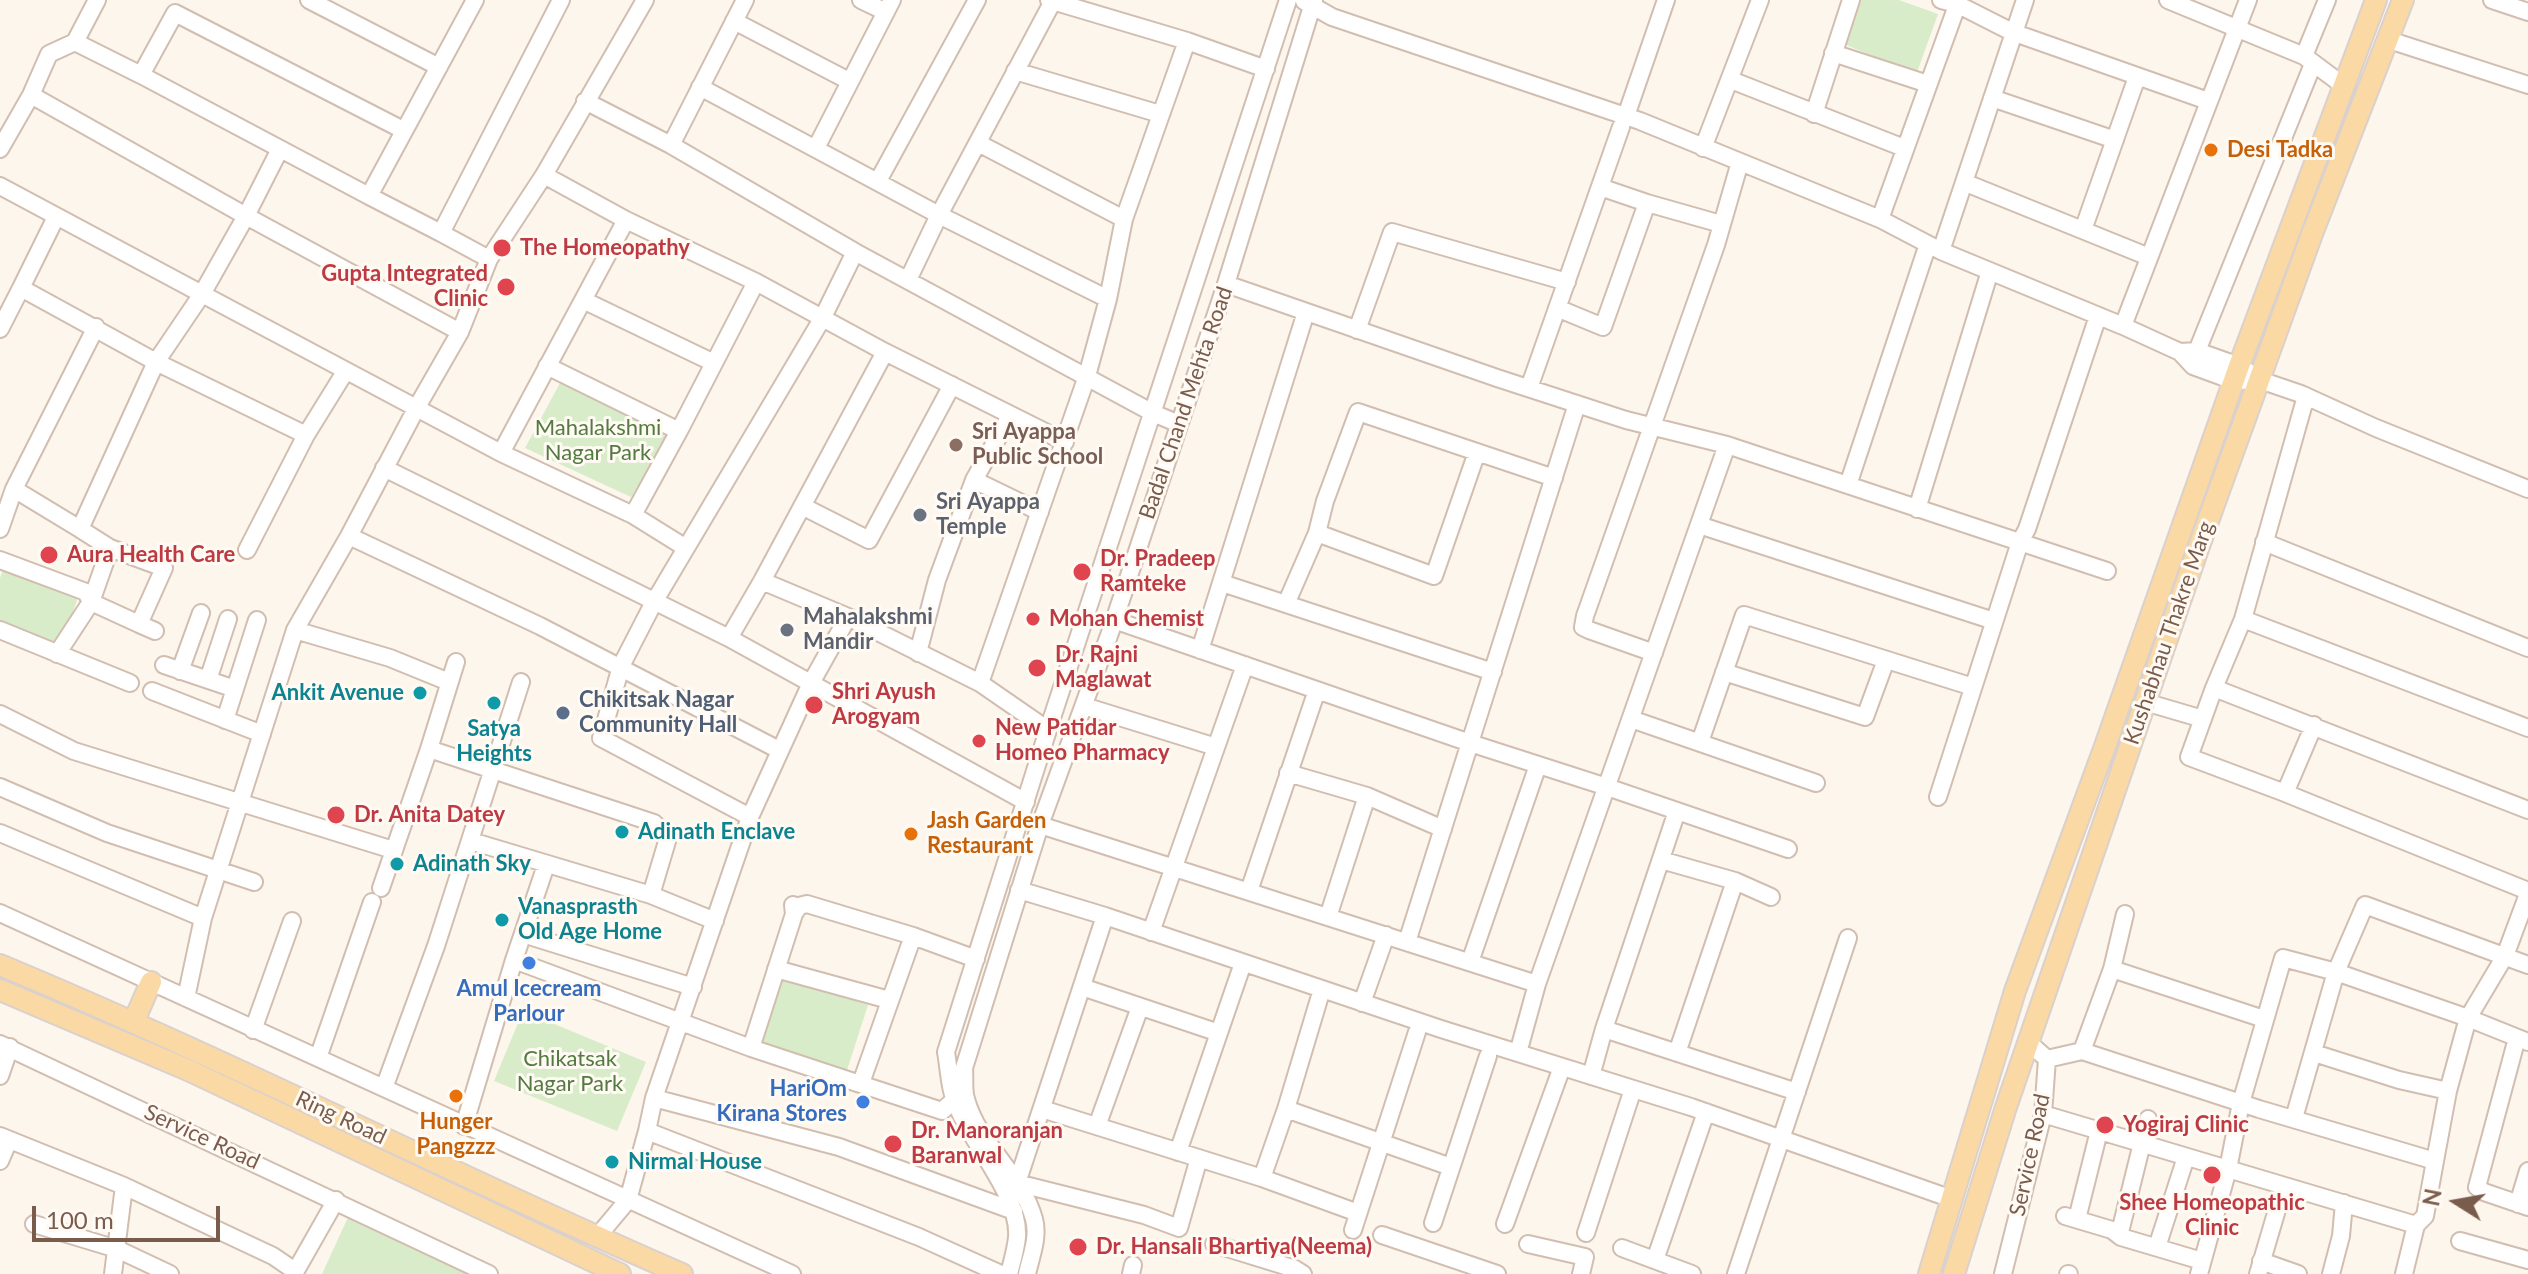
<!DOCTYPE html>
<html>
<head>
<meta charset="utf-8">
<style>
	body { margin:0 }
	#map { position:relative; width:2528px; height:1274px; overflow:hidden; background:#fdf6ec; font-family:Lato,sans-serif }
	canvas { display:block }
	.north { position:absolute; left:2416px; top:1162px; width:80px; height:80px; -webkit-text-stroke:6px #fffaf3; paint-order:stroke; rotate:281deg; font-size:22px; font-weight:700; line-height:32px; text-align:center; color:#7a5c4d }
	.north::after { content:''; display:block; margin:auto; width:28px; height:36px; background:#7a5c4d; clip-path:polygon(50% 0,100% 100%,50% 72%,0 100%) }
	.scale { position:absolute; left:32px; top:1206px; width:188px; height:36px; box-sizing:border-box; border:4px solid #7a5c4d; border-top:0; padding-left:10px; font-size:24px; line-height:28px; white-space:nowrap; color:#7a5c4d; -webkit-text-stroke:6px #fffaf3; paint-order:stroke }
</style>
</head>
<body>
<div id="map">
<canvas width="2528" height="1274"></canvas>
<div class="north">N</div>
<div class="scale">100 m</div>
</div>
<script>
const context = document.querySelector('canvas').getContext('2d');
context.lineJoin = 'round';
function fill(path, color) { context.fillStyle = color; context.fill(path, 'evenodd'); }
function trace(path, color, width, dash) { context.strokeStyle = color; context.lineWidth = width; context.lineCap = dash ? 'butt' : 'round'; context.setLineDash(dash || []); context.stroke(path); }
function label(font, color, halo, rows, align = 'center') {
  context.font = font + ' Lato,sans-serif'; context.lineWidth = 6; context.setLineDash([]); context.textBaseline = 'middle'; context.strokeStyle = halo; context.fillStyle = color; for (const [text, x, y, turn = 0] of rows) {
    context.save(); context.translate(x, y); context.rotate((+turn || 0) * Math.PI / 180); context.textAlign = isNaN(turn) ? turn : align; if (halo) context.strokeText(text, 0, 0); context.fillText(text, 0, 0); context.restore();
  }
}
const green = new Path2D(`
	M1857,0h42l39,14 -22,61 -74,-32z
	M560,383l109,50 -38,64 -106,-49z
	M4,568l75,26 -17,50 -62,-21v-45z
	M780,977l88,28 -21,65 -88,-29z
	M523,1011l123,51 -29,69 -123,-50z
	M350,1213l128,61h-156z`);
const minor = new Path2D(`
	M97,0l-22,42 66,33
	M309,0l130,67
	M861,0l25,12
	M1049,0l138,41 79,28
	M1941,0l16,4 55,28 196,69
	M2168,0l136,56 40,30
	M2492,0l36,12
	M1304,1l28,16 308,104 240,98 61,32 182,75 57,26 13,14 41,15 26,-1
	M734,21l115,60
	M2389,40l139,45
	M75,42l-26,12 -18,41 215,121 34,-67
	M1833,53l95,31
	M2304,56l23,-56
	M1015,71l145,43
	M1731,80l173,68
	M700,87l239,128 169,84
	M1992,98l123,42
	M585,101l86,44 184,107 298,161 26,11
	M1814,114l37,-114
	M1626,116l40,-116
	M978,143l146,76
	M671,145l74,-145
	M816,148l76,-148
	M1703,148l57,-148
	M0,149l31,-54
	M544,175l82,45 130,62 129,70 180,90
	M878,181l99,-181
	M1966,183l183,74
	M0,186l202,108 -46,68 -76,167 -66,-40 82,-162
	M369,196l-228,-121 34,-62 228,117
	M1647,203l74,21
	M1880,219l79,-219
	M2083,230l54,-153
	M441,233l-72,-37 106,-196
	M1941,251l84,-251
	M489,259l-48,-26 120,-233
	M908,280l31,-65 114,-214
	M1226,284l271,94 129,42 101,25 380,126
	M21,288l35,-71
	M583,300l131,63
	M1557,308l46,19 44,-124 -47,-16
	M2123,326l125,-326
	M0,329l21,-41 135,74 150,73 -59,115
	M1357,330l35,-98 175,50
	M460,332l-214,-116 -44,78 299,159 132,62 53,33
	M2197,351l116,-287
	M2180,352l17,-1 42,15 21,14 41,14 75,34 152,61
	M547,366l132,65
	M1529,388l92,-261
	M2306,396l-63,223 -29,69 -25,69 96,36 243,98
	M306,435l39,-63
	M501,453l125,-233
	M384,468l345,170 297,164
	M974,480l66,32
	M1848,485l80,-241
	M802,506l67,34 83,-155
	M1917,509l73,-238
	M633,515l46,-84 77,-149
	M1699,525l295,96
	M0,529l14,-40
	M80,529l30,19
	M1317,533l117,43 43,-124
	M349,536l191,90 239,124
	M2264,542l264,106
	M0,560l86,32 5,10 48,22 25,-56 -54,-20 -19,54 -34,52
	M762,581l86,36 132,66 68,47
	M1222,583l271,89
	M1286,604l31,-71 8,-32 33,-89 196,66
	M2243,619l285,109
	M1114,620l356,123 137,44 181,62
	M139,624l16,7
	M0,630l130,53
	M295,630l95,28 59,24
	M729,638l33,-57 123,-229
	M1200,650l106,-338
	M918,653l19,-73 37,-100 36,-64
	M1654,653l-65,-23 -6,-3 2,-11 131,-371 24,-83
	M164,665l71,24
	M180,671l21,-58
	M1724,672l141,45 21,-57
	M208,680l20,-61
	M980,683l107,-307 21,-77 16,-80 63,-178
	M2214,688l314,122
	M152,691l110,43
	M2145,702l58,17
	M1084,706l132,41
	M0,714l74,37 319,99
	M1631,719l185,64
	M225,720l32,-100
	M1700,742l44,-127 229,72
	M429,749l225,74 14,15 -17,57
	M1288,773l79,23 76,33
	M0,787l107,46 147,49
	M2285,793l29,-68
	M1938,797l82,-255 7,-13 71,-213
	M750,817l-149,-79 20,-72 33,-64 168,-283 33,-67
	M1040,825l497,159
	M0,833l203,85
	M471,841l180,54 64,26
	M1661,860l74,21 36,16
	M381,888l48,-139 27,-87
	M1019,890l86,26 336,113 250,78 261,92
	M1249,891l68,-201
	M2528,894l-23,62 -37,62 60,24
	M0,913l792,361
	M794,914l5,-8 8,-2 106,32 -52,147
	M1105,916l-88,267 127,32 35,13 20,-70
	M1328,917l39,-121
	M1151,932l94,-267
	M523,934l170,53
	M913,936l63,23
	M1407,942l170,-538
	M514,960l237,88 191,63 12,-11
	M1470,962l68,-197
	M776,969l113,31
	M2112,969l152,50
	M1082,987l137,46
	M186,998l17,-80 92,-288 54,-94 68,-129 43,-75 29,-73 55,-84 101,-175
	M1362,1003l24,-68
	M1604,1029l193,63
	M253,1030l39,-109
	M2517,1038l-40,149 7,5 44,15
	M0,1044l489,230
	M751,1048l43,-134 -1,-9
	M2082,1051l159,52 18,6 176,52 13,-70 20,-73 -132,-46 -53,-14 -42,145 -13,66 -29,105
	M1518,1053l19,-69 190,-539
	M1677,1053l58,-172
	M2314,1053l85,27 49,11
	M318,1058l54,-156
	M2047,1059l35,-8 30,-82 13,-55
	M0,1076l10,-29
	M1591,1076l13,-47 73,-218
	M384,1088l52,-142 85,-264
	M654,1098l185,49 175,64
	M1042,1109l220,69 24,-69 165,58
	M1286,1109l36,-120
	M2043,1114l373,111 9,-9 10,-55
	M2294,1118l42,-146 29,-67 163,60
	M2148,1119l-28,113 1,5 81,24
	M464,1126l50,-166 32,-95
	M1097,1126l43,-119
	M647,1131l272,106 82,37
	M0,1136l124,50 -11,88
	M1178,1152l65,-189
	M0,1161l9,-21
	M1262,1178l96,35
	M124,1186l149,70 22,15
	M2518,1204l10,-33
	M2065,1216l47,14 9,7
	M2077,1219l22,-88
	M1433,1223l55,-167
	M34,1224l83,25 53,25
	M1505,1224l57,-157
	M1353,1230l64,-198
	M1586,1233l47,-144
	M1382,1235l115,39
	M597,1237l31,-37 19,-69 7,-33 96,-281 61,-134 37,-66
	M2460,1241l68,19
	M1214,1244l81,25 8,5
	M1528,1244l57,13 -4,17
	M2157,1247l29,-90
	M1622,1248l70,26
	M1655,1260l51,-148
	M2261,1261l37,13
	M294,1274l42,-74
	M1009,1274c3,-12 7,-25 8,-37 3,-43 -47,-94 -62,-136 -6,-15 -6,-33 -9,-49l102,-322 240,-730
	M1027,1274c4,-18 12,-37 7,-55 -12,-45 -56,-75 -68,-120 -3,-9 -1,-21 -2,-31l76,-243 71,-195 115,-346 88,-284
	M1131,1274l2,-9
	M1736,1274l112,-336
	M2003,1274l40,-160 4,-55 -19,-17
	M2068,1274h1
	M2258,1274l26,-88
	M2331,1274l10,-38 3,-33
	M2404,1274l12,-49`);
const major = new Path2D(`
	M0,965c231,96 453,210 682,309
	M0,990l188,80 432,204
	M134,1021l17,-39
	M1929,1274l86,-283 89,-242 135,-383 137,-366
	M1954,1274l52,-167 193,-561 113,-312 91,-234`);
const markers = [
	[2211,150,8,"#e8710a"],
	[502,248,10,"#e0444e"],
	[506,287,10,"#e0444e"],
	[956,445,8,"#8d6e63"],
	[920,515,8,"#6b7280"],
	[49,555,10,"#e0444e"],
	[1082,572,10,"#e0444e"],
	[1033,619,8,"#e0444e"],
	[787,630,8,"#6b7280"],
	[1037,668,10,"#e0444e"],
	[420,693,8,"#0f9aa8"],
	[494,703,8,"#0f9aa8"],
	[814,705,10,"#e0444e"],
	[563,713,8,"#5c6f8a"],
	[979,741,8,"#e0444e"],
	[336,815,10,"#e0444e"],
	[622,832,8,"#0f9aa8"],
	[911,834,8,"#e8710a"],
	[397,864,8,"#0f9aa8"],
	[502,920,8,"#0f9aa8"],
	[529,963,8,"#3f7fe0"],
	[456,1096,8,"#e8710a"],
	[863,1102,8,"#3f7fe0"],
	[2105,1125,10,"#e0444e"],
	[893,1144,10,"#e0444e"],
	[612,1162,8,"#0f9aa8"],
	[2212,1175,10,"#e0444e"],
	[1078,1247,10,"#e0444e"]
];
const foodNames = [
	["Desi Tadka",2227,150],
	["Jash Garden",927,821],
	["Restaurant",927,846],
	["Hunger",456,1122,"center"],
	["Pangzzz",456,1147,"center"]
];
const healthNames = [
	["The Homeopathy",520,248],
	["Gupta Integrated",488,274,"right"],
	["Clinic",488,299,"right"],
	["Aura Health Care",67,555],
	["Dr. Pradeep",1100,559],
	["Ramteke",1100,584],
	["Mohan Chemist",1049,619],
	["Dr. Rajni",1055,655],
	["Maglawat",1055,680],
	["Shri Ayush",832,692],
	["Arogyam",832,717],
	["New Patidar",995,728],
	["Homeo Pharmacy",995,753],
	["Dr. Anita Datey",354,815],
	["Yogiraj Clinic",2123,1125],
	["Dr. Manoranjan",911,1131],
	["Baranwal",911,1156],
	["Shee Homeopathic",2212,1203,"center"],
	["Clinic",2212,1228,"center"],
	["Dr. Hansali Bhartiya(Neema)",1096,1247]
];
const streetNames = [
	["Badal Chand Mehta Road",1186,403,-71],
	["Kushabhau Thakre Marg",2169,633,-71],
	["Ring Road",341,1118,25],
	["Service Road",202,1137,25],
	["Service Road",2030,1155,-78]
];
const parkNames = [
	["Mahalakshmi",598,428],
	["Nagar Park",598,453],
	["Chikatsak",570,1059],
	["Nagar Park",570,1084]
];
const educationNames = [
	["Sri Ayappa",972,432],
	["Public School",972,457]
];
const worshipNames = [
	["Sri Ayappa",936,502],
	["Temple",936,527],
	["Mahalakshmi",803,617],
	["Mandir",803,642]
];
const cultureNames = [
	["Ankit Avenue",404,693,"right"],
	["Satya",494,729,"center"],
	["Heights",494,754,"center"],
	["Adinath Enclave",638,832],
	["Adinath Sky",413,864],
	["Vanasprasth",518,907],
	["Old Age Home",518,932],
	["Nirmal House",628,1162]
];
const serviceNames = [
	["Chikitsak Nagar",579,700],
	["Community Hall",579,725]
];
const shopNames = [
	["Amul Icecream",529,989],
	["Parlour",529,1014],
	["HariOm",847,1089,"right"],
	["Kirana Stores",847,1114,"right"]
];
fill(green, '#d8ecc9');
trace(minor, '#d1beb0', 20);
trace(major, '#dad1cd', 24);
trace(minor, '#fff', 16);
trace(major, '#fbd9a5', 20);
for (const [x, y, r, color] of markers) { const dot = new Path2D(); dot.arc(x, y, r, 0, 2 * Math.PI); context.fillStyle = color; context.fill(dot); trace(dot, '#fffaf3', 3); }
label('bold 22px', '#c56008', '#fffaf3', foodNames, 'left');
label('bold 22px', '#be3a42', '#fffaf3', healthNames, 'left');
label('22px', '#7a5c4d', '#fffaf3', streetNames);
label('22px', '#537a41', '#fffaf3', parkNames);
label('bold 22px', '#785e54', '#fffaf3', educationNames, 'left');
label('bold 22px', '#5b616d', '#fffaf3', worshipNames, 'left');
label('bold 22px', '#0d838f', '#fffaf3', cultureNames, 'left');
label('bold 22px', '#4e5e75', '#fffaf3', serviceNames, 'left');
label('bold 22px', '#366cbe', '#fffaf3', shopNames);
</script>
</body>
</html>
